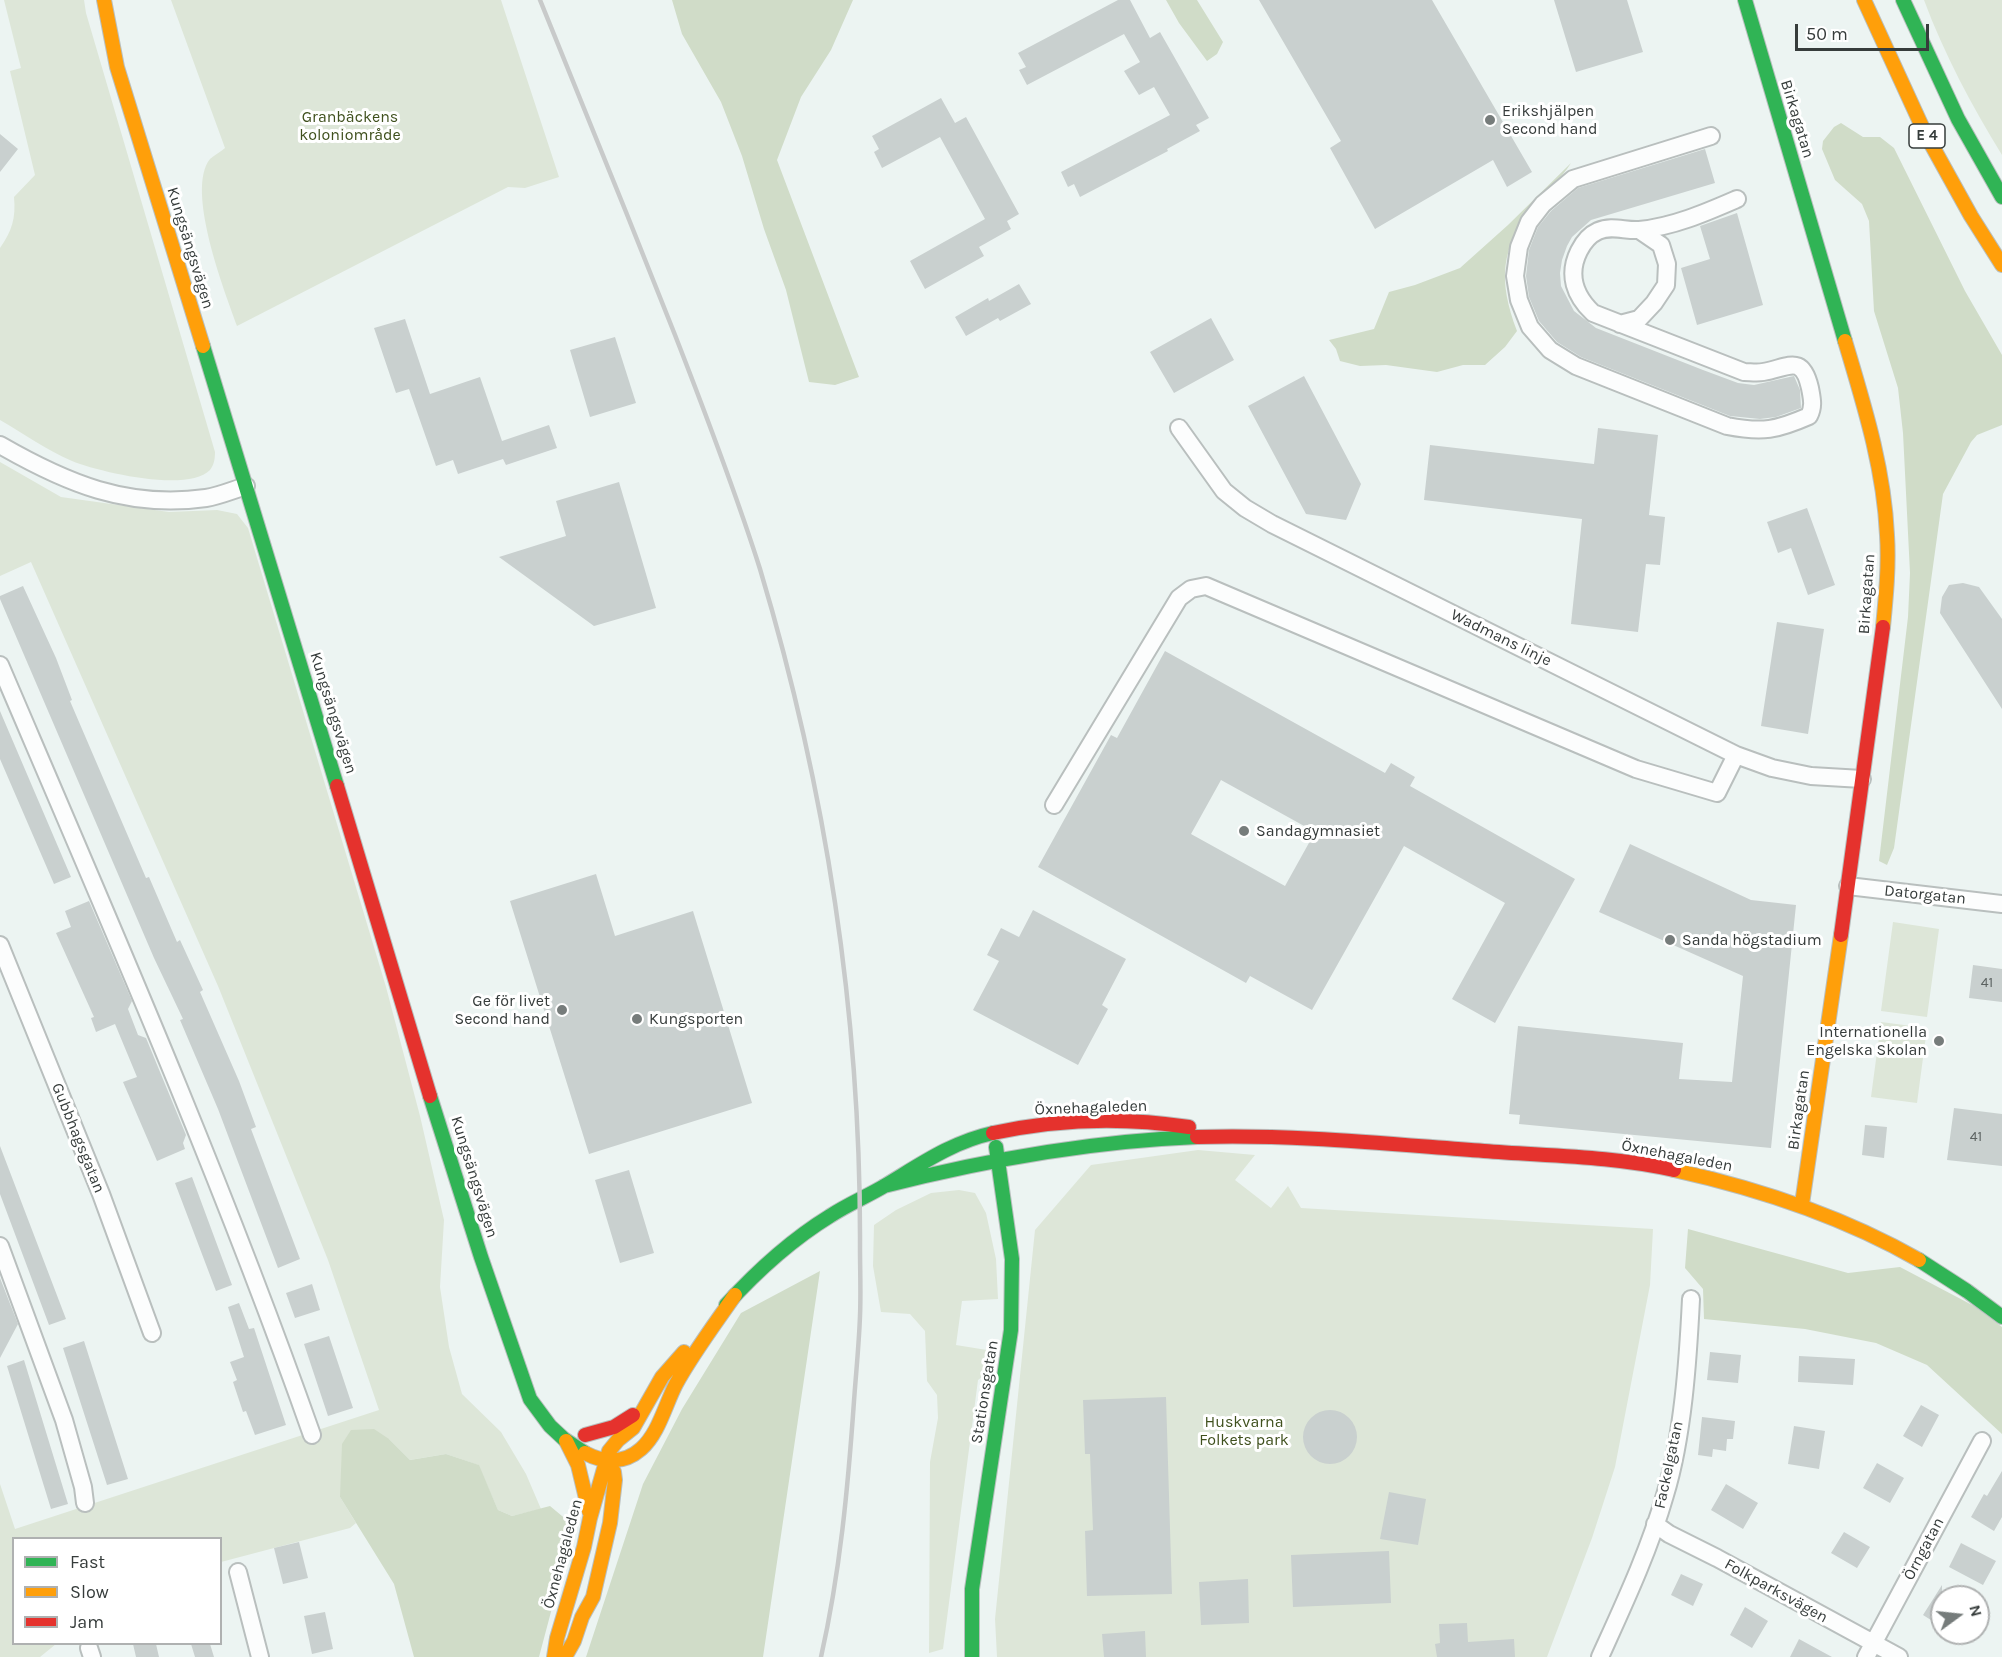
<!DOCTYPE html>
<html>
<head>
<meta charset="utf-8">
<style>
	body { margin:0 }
	#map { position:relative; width:2002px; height:1657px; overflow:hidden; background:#ecf4f2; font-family:Karla,sans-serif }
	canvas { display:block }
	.legend { position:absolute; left:12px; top:1537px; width:210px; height:108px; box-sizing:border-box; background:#fff; border:2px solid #afb1b1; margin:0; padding:8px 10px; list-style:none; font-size:18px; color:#363c3b }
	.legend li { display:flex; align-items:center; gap:12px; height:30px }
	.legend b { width:30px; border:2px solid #afb1b1 }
	.north { position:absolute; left:1930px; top:1585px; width:60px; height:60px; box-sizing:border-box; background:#fff; border:2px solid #afb1b1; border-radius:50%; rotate:75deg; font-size:16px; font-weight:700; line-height:24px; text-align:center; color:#363c3b }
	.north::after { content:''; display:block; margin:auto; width:21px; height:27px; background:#767c7b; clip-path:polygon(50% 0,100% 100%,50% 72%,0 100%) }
	.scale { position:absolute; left:1795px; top:24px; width:134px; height:27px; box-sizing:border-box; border:3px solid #363c3b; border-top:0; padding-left:8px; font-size:18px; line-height:21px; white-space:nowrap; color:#363c3b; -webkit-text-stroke:4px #fff; paint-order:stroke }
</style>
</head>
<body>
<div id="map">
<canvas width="2002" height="1657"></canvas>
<ul class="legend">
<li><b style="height:8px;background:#30b455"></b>Fast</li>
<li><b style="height:8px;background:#ff9f0a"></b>Slow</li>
<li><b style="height:8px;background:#e5322d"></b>Jam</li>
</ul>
<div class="north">N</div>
<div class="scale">50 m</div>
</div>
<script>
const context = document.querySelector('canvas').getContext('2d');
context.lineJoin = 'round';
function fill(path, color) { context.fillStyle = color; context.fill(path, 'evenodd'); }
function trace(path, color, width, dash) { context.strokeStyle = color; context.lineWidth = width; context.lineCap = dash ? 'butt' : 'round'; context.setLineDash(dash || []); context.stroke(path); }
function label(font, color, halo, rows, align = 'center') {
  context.font = font + ' Karla,sans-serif'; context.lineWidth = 6; context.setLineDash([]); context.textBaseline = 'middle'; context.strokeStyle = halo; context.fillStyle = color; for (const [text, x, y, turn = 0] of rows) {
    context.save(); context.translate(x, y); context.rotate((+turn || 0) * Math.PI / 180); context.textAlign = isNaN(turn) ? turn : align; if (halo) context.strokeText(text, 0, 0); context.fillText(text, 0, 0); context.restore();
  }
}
const green = new Path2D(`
	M4,0h80l2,13 129,439c0,7 -1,13 -5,18 -22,23 -111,2 -138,-9 -25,-11 -48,-27 -72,-41v-172c12,-17 16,-30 14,-51l21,-22 -25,-104 11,-3z
	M171,0h330l58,177 -34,11 -17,-1 -271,139c-12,-34 -52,-136 -27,-167 4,-4 11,-7 15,-11z
	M1924,0h78v155c-30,-49 -58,-101 -78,-155z
	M0,462l61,35 108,15 48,-2 20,4 11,14 138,459 34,129 24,104 -4,67 9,60 13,47 39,38 25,42 15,35 -29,7 -14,-6 -20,-45 -32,-11 -36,6 -21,-21 -49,58 16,26 -6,5 -129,34 -1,-24h-206v106h42l-16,13h-40v-173l15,45 364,-119 -51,-150 -110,-274 -187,-424 -31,14z
	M1893,922l46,7 -12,88 -46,-6z
	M1881,1022l46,6 -10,75 -46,-6z
	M1198,1150l57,5 -20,25 36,28 17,-22 13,22 352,21 -3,56 -35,182 -23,71 -45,119h-550l-2,-38 40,-389 56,-65z
	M959,1190l16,3 11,20 10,46 2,40 -36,2 -6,44 37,6v18l-15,11 -35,269 -14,4 1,-191 8,-44 -1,-23 -10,-14 -2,-50 -15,-17 -29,-2 -8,-46 1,-41 22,-15 35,-17z`);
const forest = new Path2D(`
	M672,0h181l-22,50 -30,47 -24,63 82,217 -24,8 -26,-3 -23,-92 -22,-61 -22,-73 -21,-54 -39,-68z
	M1166,0h31l26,42 -6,12 -10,7 -28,-38z
	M1841,123l22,14h17l14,11 71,143 37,64v70l-25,10 -6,7 -28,52 -49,354 -7,17 -8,-4 29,-244 2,-44 -7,-140 -5,-45 -24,-77 -5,-90 -7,-17 -27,-24 -13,-31 1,-8 11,-14z
	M1571,163c-10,17 -26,27 -37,42 -34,44 -36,75 -17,126l-12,16 -20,18h-22l-26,7 -51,-7 -26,1 -20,-5 -4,-12 -7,-9 45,-11 15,-37 26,-7 45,-17 48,-43z
	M1688,1229l160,44 52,-6 74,39 28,21v107l-75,-69 -51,-22 -71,-14 -101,-10 -1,-30 -18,-21z
	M820,1271l-57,386h-177l57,-173 39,-75 59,-96z
	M374,1429l15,10 21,21 36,-6 33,11 19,45 14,6 38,-10 18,15 1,23 -30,113h-125l-20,-73 -54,-87 2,-53 9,-14z`);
const building = new Path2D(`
	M1118,0h12l20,38 10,-6 49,86 -13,7 4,6 -33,18 1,2 -88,46 -6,-13 -6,3 -7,-15 109,-57 -16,-28 -15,8 -15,-24 16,-9 -16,-28 -97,51 -8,-15 7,-3 -8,-14z
	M1259,0h173l100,172 -25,15 -14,-27 -118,69 -45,-81 11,-7z
	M1554,0h73l16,52 -67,20z
	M941,98l14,25 11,-6 53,97 -12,7 4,8 -32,18 5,9 -59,33 -15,-28 75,-42 -45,-82 -58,31 -8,-16 5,-3 -7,-13z
	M0,134l18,15 -18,23z
	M1705,149l10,34 -124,37 -19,17 -5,9 -5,14 -2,13 1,13 13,25 22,17 107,42 35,13 16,2 40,-9 6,14 1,18 -25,9 -16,2 -30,-3 -149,-59 -24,-15 -18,-21 -10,-24 -3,-21 3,-26 9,-23 13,-16 27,-23z
	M1737,213l26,92 -66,20 -16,-57 29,-9 -10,-33z
	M1019,284l12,20 -31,17 -2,-3 -32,18 -11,-19 33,-19 1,3z
	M1211,318l23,42 -60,33 -24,-41z
	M405,319l25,75 50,-17 22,64 47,-16 8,23 -51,17 -3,-6 -45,15 -5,-14 -17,6 -27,-77 -13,4 -22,-65z
	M615,337l21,66 -46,14 -20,-67z
	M1304,376l57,108 -15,36 -40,-6 -58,-108z
	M1598,428l60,7 -9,80 16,2 -5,48 -14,-1 -8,68 -67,-8 11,-105 -158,-19 6,-55 164,19z
	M619,482l37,126 -62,18 -95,-69 67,-21 -10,-35z
	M1807,508l28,77 -27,10 -17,-47 -13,5 -11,-31z
	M1963,583l16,4 23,32v90l-62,-96 2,-16 7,-12z
	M23,586l33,72 16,42 -2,1 76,177 3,-1 28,65 3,-2 23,50 -3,2 39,89 17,46 -5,2 49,130 -22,9 -60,-159 -38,-89 3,-1 -29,-61 -154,-359v-3z
	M1777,622l47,7 -16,105 -47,-8z
	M1165,651l220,122 6,-10 24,14 -5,9 165,93 -80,144 -43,-24 53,-96 -101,-57 -92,164 -62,-34 -4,7 -208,-116 73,-132 6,3zM1221,780l94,52 -30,54 -94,-52z
	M0,711l71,166 -17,7 -54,-125z
	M1630,844l121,56 45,5 -25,243 -252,-24 1,-9 -11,-1 9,-88 165,17 -4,36 53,3 11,-106 -144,-64z
	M596,874l19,62 78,-25 59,192 -163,51 -79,-253z
	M89,901l43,100 -4,8 10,26 8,3 40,97 -3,8 2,6 -28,12 -34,-79 14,-5 -22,-53 -19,8 -5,-14 3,-1 -38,-84 15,-6 -6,-16z
	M1033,910l93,49 -24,46 6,4 -30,56 -105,-55 26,-49 -12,-6 14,-27 18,9z
	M1973,965l29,4v33l-33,-4z
	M1954,1108l48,6v52l-55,-6z
	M1865,1125l22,2 -3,31 -22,-3z
	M0,1146l66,173 -17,6 -49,-131z
	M629,1170l25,83 -34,10 -25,-83z
	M192,1177l40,108 -16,6 -41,-108z
	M0,1278l18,46 -18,34z
	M312,1284l8,26 -25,8 -9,-25z
	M239,1303l10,26 5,-1 32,97 -31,10 -9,-24 -3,1 -10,-30 4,-2 -7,-18 14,-5 -16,-50z
	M329,1336l24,72 -25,8 -24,-72z
	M84,1341l44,138 -21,6 -44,-137z
	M1710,1352l31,3 -3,28 -31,-3z
	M1799,1356l56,3 -2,26 -55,-3z
	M24,1360l44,144 -17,5 -44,-143z
	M1166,1397l6,197 -85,2 -2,-65 8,-1 -3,-76h-5l-2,-54z
	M1921,1405l18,10 -17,32 -19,-11z
	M1303 1437a27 27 0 1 1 54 0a27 27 0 1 1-54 0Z
	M1702,1417l33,4 -2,18h-6l-1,12 -13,-2 -1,8 -14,-2z
	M1794,1426l31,5 -6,38 -31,-5z
	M1877,1463l27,15 -14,25 -27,-15z
	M2002,1471v46l-8,14 -23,-14 13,-23 3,2z
	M1726,1484l32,19 -15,26 -32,-19z
	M1389,1492l37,7 -8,46 -38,-6z
	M1844,1532l26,15 -13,21 -26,-15z
	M299,1542l9,36 -25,6 -9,-36z
	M1961,1543l35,18 -13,24 -34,-18z
	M1389,1551l2,52 -98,4 -2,-52z
	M1681,1574l22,10 -10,22 -22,-11z
	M1248,1579l1,44 -48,2 -2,-43z
	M1942,1585v42l-19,-12z
	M1745,1607l23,14 -16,27 -22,-13z
	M325,1612l8,37 -21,5 -8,-38z
	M1467,1623l1,19 46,-3 1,18h-78l-2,-13 5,-1 -1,-19z
	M1145,1631l1,26h-42l-2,-23z
	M1799,1639l33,18h-42z
	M133,1644h23l3,13h-23z
	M191,1644h19l4,13h-19z`);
const street = new Path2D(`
	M1711,136l-138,43 -30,25 -14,18 -10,25 -4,29 4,24 11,27 20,23 26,16 151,60c36,7 50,4 82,-10 5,-10 3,-17 1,-28 -8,-35 -22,-20 -47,-16 -6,1 -13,0 -19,0l-151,-59c-18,-17 -26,-38 -14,-62 4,-8 10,-16 19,-20 14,-6 27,0 41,-1 34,-3 68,-18 98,-31
	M1620,324l19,-5 15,-16 12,-18 1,-21 -6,-19 -22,-15
	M1179,428l45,63 21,17 27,16 464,231 36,13 39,8 51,3
	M0,445c66,38 127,64 206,53 13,-2 27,-8 40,-12
	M0,665c109,255 220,509 312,770
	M1054,805l125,-207 12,-9 15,-3 430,183 81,24 19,-38
	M1848,886l154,18
	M0,945l101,249 51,139
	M0,1246l64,174 19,67 2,16
	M1655,1524l14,10 48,24 182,99
	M238,1572l22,85
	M89,1648l3,9
	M1600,1657c24,-53 49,-106 65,-162 18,-59 23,-135 26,-196
	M1866,1657l116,-216`);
const fast = new Path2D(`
	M1745,0l100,341
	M1903,0l55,119 44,78
	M203,346l134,440
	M430,1096l51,161 49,142 20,27 14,13 21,14
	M884,1186c102,-26 208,-45 313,-49
	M1919,1260l48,31 35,26
	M726,1305c31,-34 65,-65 104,-89 18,-12 38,-20 56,-31 35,-21 66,-43 107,-52
	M972,1657v-68l39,-259 1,-71 -16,-112`);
const slow = new Path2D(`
	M104,0l13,67 86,279
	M1864,0l61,133 46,83 31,49
	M1845,341c19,64 39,127 42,194 2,30 -1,61 -4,92
	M1674,1170c86,19 168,46 245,90
	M1802,1204l39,-269
	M566,1441l12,24 11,46
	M585,1453c19,10 39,11 56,-4 18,-16 24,-44 35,-65 17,-31 39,-60 59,-89
	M554,1657l3,-19 27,-91 6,-29 19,-67 9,-11 15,-12 29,-51 22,-25
	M565,1657l9,-16 8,-24 11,-20 17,-74 5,-43 -1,-8 -8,-14`);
const jam = new Path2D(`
	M337,786l93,310
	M1841,935l42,-308
	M993,1133c64,-14 131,-16 196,-6
	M1197,1137c96,-3 191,7 287,14 63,5 128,5 190,19
	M585,1435l29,-8 19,-12`);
const rail = new Path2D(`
	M540,0c45,111 91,223 135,335 30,77 60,155 85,234 66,220 101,448 100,678 0,23 1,46 0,69 -1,28 -4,57 -6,85 -6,86 -14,172 -33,256`);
const markers = [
	[1490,120,6,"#767c7b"],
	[1244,831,6,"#767c7b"],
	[1670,940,6,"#767c7b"],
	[562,1010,6,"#767c7b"],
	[637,1019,6,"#767c7b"],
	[1939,1041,6,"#767c7b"]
];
const numberNames = [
	["41",1987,983],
	["41",1976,1137]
];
const shields = [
	[1927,136,36]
];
const shieldNames = [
	["E 4",1927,136]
];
const poiNames = [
	["Erikshjälpen",1502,111],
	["Second hand",1502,129],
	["Sandagymnasiet",1256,831],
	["Sanda högstadium",1682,940],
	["Ge för livet",550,1001,"right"],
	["Second hand",550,1019,"right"],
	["Kungsporten",649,1019],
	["Internationella",1927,1032,"right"],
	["Engelska Skolan",1927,1050,"right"]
];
const parkNames = [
	["Granbäckens",350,117],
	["koloniområde",350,135],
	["Huskvarna",1244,1422],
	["Folkets park",1244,1440]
];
const streetNames = [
	["Birkagatan",1797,119,73],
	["Kungsängsvägen",190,248,73],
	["Birkagatan",1867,594,-86],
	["Wadmans linje",1501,638,26],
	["Kungsängsvägen",333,713,73],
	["Datorgatan",1925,895,6],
	["Öxnehagaleden",1091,1108,-2],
	["Birkagatan",1799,1110,-82],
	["Gubbhagsgatan",78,1138,68],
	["Öxnehagaleden",1677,1156,11],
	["Kungsängsvägen",474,1177,73],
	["Stationsgatan",985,1392,-81],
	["Fackelgatan",1669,1465,-78],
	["Örngatan",1924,1549,-62],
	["Öxnehagaleden",563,1554,-75],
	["Folkparksvägen",1776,1591,29]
];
fill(green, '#dde6d8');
fill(forest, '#d0dcc8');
fill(building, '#c9d0cf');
trace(street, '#b9bfbe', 20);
trace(fast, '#b9bfbe', 16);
trace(slow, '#b9bfbe', 16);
trace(jam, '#b9bfbe', 16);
trace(street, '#fcfdfd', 16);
trace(fast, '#30b455', 14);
trace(slow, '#ff9f0a', 14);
trace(jam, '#e5322d', 14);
trace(rail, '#c8caca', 4.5);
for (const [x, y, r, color] of markers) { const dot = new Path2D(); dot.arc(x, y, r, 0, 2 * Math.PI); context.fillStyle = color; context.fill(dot); trace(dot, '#fff', 2); }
label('14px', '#5b6160', null, numberNames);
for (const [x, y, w] of shields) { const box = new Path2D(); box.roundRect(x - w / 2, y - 12, w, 24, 4.5); context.fillStyle = '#fff'; context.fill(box); trace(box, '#363c3b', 1.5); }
label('bold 15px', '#363c3b', null, shieldNames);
label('16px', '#363c3b', '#fff', poiNames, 'left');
label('16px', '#3f501d', '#fff', parkNames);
label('16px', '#363c3b', '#fff', streetNames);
</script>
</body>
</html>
